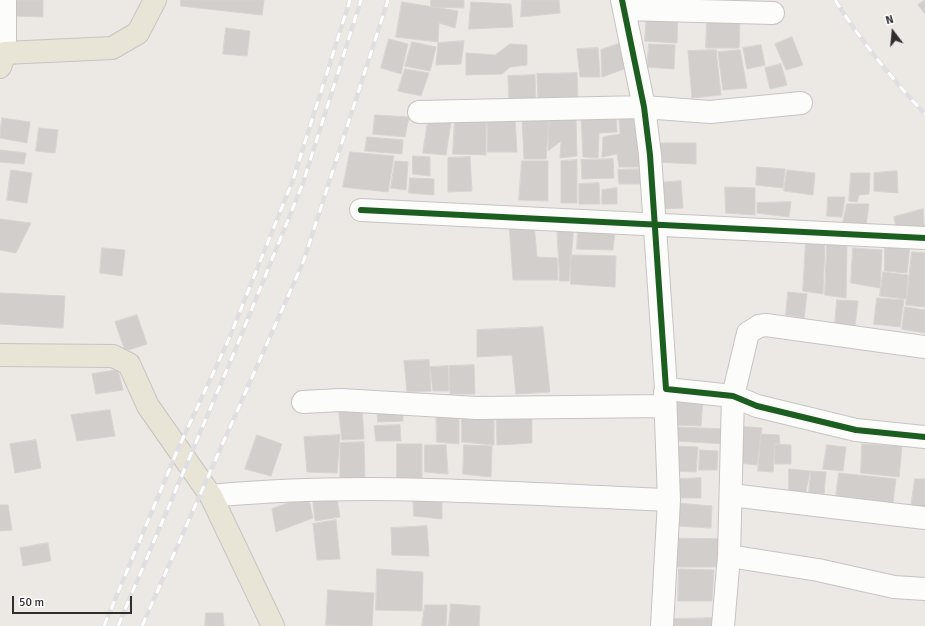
<!DOCTYPE html>
<html>
<head>
<meta charset="utf-8">
<style>
	body { margin:0 }
	#map { position:relative; width:925px; height:626px; overflow:hidden; background:#ece8e4; font-family:Signika,sans-serif }
	canvas { display:block }
	.north { position:absolute; left:873px; top:12px; width:40px; height:40px; -webkit-text-stroke:3px #fff; paint-order:stroke; rotate:344deg; font-size:11px; font-weight:700; line-height:16px; text-align:center; color:#2e2e2e }
	.north::after { content:''; display:block; margin:auto; width:14px; height:18px; background:#2e2e2e; clip-path:polygon(50% 0,100% 100%,50% 72%,0 100%) }
	.scale { position:absolute; left:12px; top:596px; width:120px; height:18px; box-sizing:border-box; border:2px solid #2e2e2e; border-top:0; padding-left:5px; font-size:12px; line-height:14px; white-space:nowrap; color:#2e2e2e; -webkit-text-stroke:3px #fff; paint-order:stroke }
</style>
</head>
<body>
<div id="map">
<canvas width="925" height="626"></canvas>
<div class="north">N</div>
<div class="scale">50 m</div>
</div>
<script>
const context = document.querySelector('canvas').getContext('2d');
context.lineJoin = 'round';
function fill(path, color) { context.fillStyle = color; context.fill(path, 'evenodd'); }
function trace(path, color, width, dash) { context.strokeStyle = color; context.lineWidth = width; context.lineCap = dash ? 'butt' : 'round'; context.setLineDash(dash || []); context.stroke(path); }
const building = new Path2D(`
	M14,0h29v17l-29,-1z
	M181,0h83l-2,15 -81,-9z
	M431,0h33v8l-33,-1z
	M522,0h37l1,13 -39,4z
	M925,0v14l-7,-9z
	M402,2l56,9 -3,17 -16,-5 -1,19 -42,-5z
	M471,2l40,2 2,23 -44,2z
	M647,11l31,2 -1,30 -32,-2z
	M707,18l33,1 -1,29h-33z
	M226,28l24,3 -3,25 -24,-2z
	M792,37l11,28 -17,5 -11,-26z
	M389,39l19,5 -7,30 -20,-6z
	M464,41l-3,23 -25,1 2,-22z
	M412,42l24,5 -6,24 -25,-5z
	M621,43l6,25 -25,9 -1,-27z
	M510,44l17,1v20l-17,2 -8,7 -36,1v-22l29,2z
	M649,44l26,1 -1,24 -27,-2z
	M761,45l4,20 -18,4 -4,-21z
	M598,48l2,29h-20l-3,-28z
	M716,50l5,45 -29,3 -4,-47z
	M740,50l7,38 -24,2 -5,-38z
	M781,64l6,21 -17,4 -5,-21z
	M405,69l24,4 -8,23 -23,-5z
	M577,73l1,28 -40,-2 -1,-25z
	M535,75l1,28 -27,-2 -1,-25z
	M616,113l1,19 -18,1 -1,25 -15,-1 -2,-42z
	M375,115l34,2 -4,20 -32,-3z
	M487,117h28l2,35h-29z
	M549,117l-3,42h-22l-2,-41z
	M619,117h20l4,50h-24l-2,-13 -15,3 1,-20 17,-3z
	M2,118l28,4 -3,21 -27,-5z
	M576,118l1,38 -17,2 1,-17 -13,10 1,-30z
	M455,119h31v36l-33,-1z
	M428,121l23,1 -5,33 -23,-2z
	M39,128l19,2 -3,23 -19,-2z
	M367,137l36,3 -1,14 -37,-3z
	M654,143h42v21l-42,-2z
	M0,150l26,3 -2,11 -24,-2z
	M350,152l44,4 -6,36 -45,-5z
	M413,156l17,1v19l-17,-2z
	M470,157l2,34 -24,1v-34z
	M613,159l1,19 -32,1 -1,-19z
	M577,160v43h-16v-42z
	M395,161l13,1 -2,28 -15,-2z
	M522,161h26v40l-29,-1z
	M757,167l28,2 -2,19 -27,-3z
	M643,169l-1,15h-23l-1,-14z
	M11,170l21,3 -5,30 -20,-3z
	M787,170l28,3 -2,22 -29,-4z
	M897,171l1,22 -24,-2v-18z
	M851,173h19l-1,21 -10,1 -2,7 -8,-1z
	M410,178l24,1v16l-25,-2z
	M681,181l2,27 -25,1 -2,-26z
	M599,183l1,21h-21v-20z
	M725,187l30,1v27l-29,-2z
	M617,188v16h-15v-14z
	M828,197h17l-3,20 -15,-1z
	M791,202l-2,15 -32,-4v-10z
	M847,204h22l-4,28 -24,-1z
	M923,209l2,26h-28l-3,-18z
	M0,219l31,4 -15,30 -16,-3z
	M534,223l3,34 20,1 1,22h-45l-4,-56z
	M557,226h17l-5,55h-9z
	M578,229l37,2 -2,19 -36,-1z
	M806,241h19l-2,53 -20,-3z
	M827,243l20,2 -1,53 -21,-3z
	M885,244l25,2 -3,27 -22,-2z
	M102,248l23,2 -3,26 -22,-3z
	M853,248l29,2 -2,38 -29,-5z
	M912,252l13,1v54l-19,-2z
	M571,255l45,1 -1,31 -44,-3z
	M883,272l25,3 -2,24 -26,-3z
	M788,292l19,2 -3,24 -18,-3z
	M0,293l65,3 -2,32 -63,-4z
	M877,298l27,2 -4,27 -26,-3z
	M837,300l21,1 -3,26 -20,-3z
	M905,307l20,3v23l-23,-4z
	M137,315l10,29 -22,7 -10,-29z
	M543,327l7,65 -34,2 -4,-39 -35,2v-27z
	M429,360l2,31 -24,1 -3,-31z
	M474,365l1,29h-25l-1,-28z
	M448,366l1,25h-16l-3,-24z
	M118,370l5,20 -27,4 -4,-20z
	M675,399h28l-2,27 -26,-1z
	M362,405l2,34 -22,1 -4,-34z
	M377,405l26,2v14l-25,1z
	M436,409l23,1v34l-22,-2z
	M110,410l5,26 -38,5 -6,-26z
	M462,411l32,4v30l-32,-3z
	M532,414v29l-35,2 -1,-27z
	M400,425l1,16h-25l-2,-15z
	M737,426l25,2 -5,37 -20,-2z
	M677,427l48,2v15l-49,-3z
	M761,434l18,1 1,9 -5,-1 -2,29 -15,-1z
	M257,435l25,9 -11,32 -26,-7z
	M340,435l-3,38 -30,-1 -3,-35z
	M36,440l5,28 -26,5 -5,-29z
	M364,442l1,38 -25,1v-38z
	M397,444h25v38l-25,-1z
	M775,444l16,1v19h-16z
	M862,444l40,2 -3,31 -38,-4z
	M425,445h21l2,29 -23,-2z
	M464,445l28,1 -1,31 -28,-3z
	M827,445l19,2 -3,24 -20,-2z
	M671,446l27,1 -2,25 -25,-1z
	M700,450l18,1 -1,19h-18z
	M789,469l21,2 -5,25 -16,-1z
	M811,471l15,1 -2,22 -15,-1z
	M839,473l57,6 -4,31 -57,-6z
	M701,478v20h-22l-1,-19z
	M915,479h10v28h-14z
	M336,493l4,24 -25,4 -3,-27z
	M413,493l29,1v25l-28,-3z
	M308,496l5,22 -37,14 -4,-23z
	M677,503l35,3 -1,22 -34,-2z
	M0,505h8l4,25 -12,1z
	M336,520l4,39 -23,1 -4,-36z
	M427,526l2,30 -37,-1 -1,-27z
	M670,538l53,1 -1,28h-53z
	M48,543l3,18 -28,5 -3,-18z
	M377,569l46,3 -1,39 -46,-1z
	M679,569l35,1 -2,31h-34z
	M328,590l46,3 -2,33 -46,-1z
	M451,604l29,2 -1,20h-30z
	M425,605h22l-1,21h-24z
	M206,613h17l1,13h-19z
	M713,618v8h-42v-7z`);
const minor = new Path2D(`
	M622,0l22,107 6,48 16,234 67,7 24,10 99,24 69,7
	M624,9l149,4
	M0,52l5,1v-53
	M419,112l225,-5 66,5 91,-9
	M361,210l564,28
	M925,347l-159,-22 -7,1 -11,7 -15,63 -4,160 89,14 76,17 31,2
	M303,402l38,-2 136,8 188,-2
	M731,495l194,23
	M211,496c152,-15 306,-2 458,4
	M662,626l7,-126 -4,-108
	M723,626l6,-70`);
const major = new Path2D(`
	M0,67l5,-14 107,-5 26,-15 17,-33
	M0,355l113,1 16,8 19,42 63,90 62,130`);
const rail = new Path2D(`
	M835,0c26,41 57,79 90,114
	M104,626l74,-177 50,-108 65,-161 57,-180
	M118,626l118,-278 67,-165 58,-183
	M142,626l162,-366 84,-260`);
const cycleway = new Path2D(`
	M622,0l22,107 6,48 16,234 67,7 24,10 99,24 69,7
	M361,210l564,28`);
fill(building, '#d1cecb');
trace(building, '#d7d4d0', 1);
trace(minor, '#c5c4c5', 24);
trace(major, '#c6c5c4', 24);
trace(minor, '#fcfcfb', 22);
trace(major, '#e8e4d6', 22);
trace(rail, '#dfdfe1', 4.5);
trace(rail, '#fff', 3, [9]);
trace(cycleway, '#1b5e20', 6);
</script>
</body>
</html>
